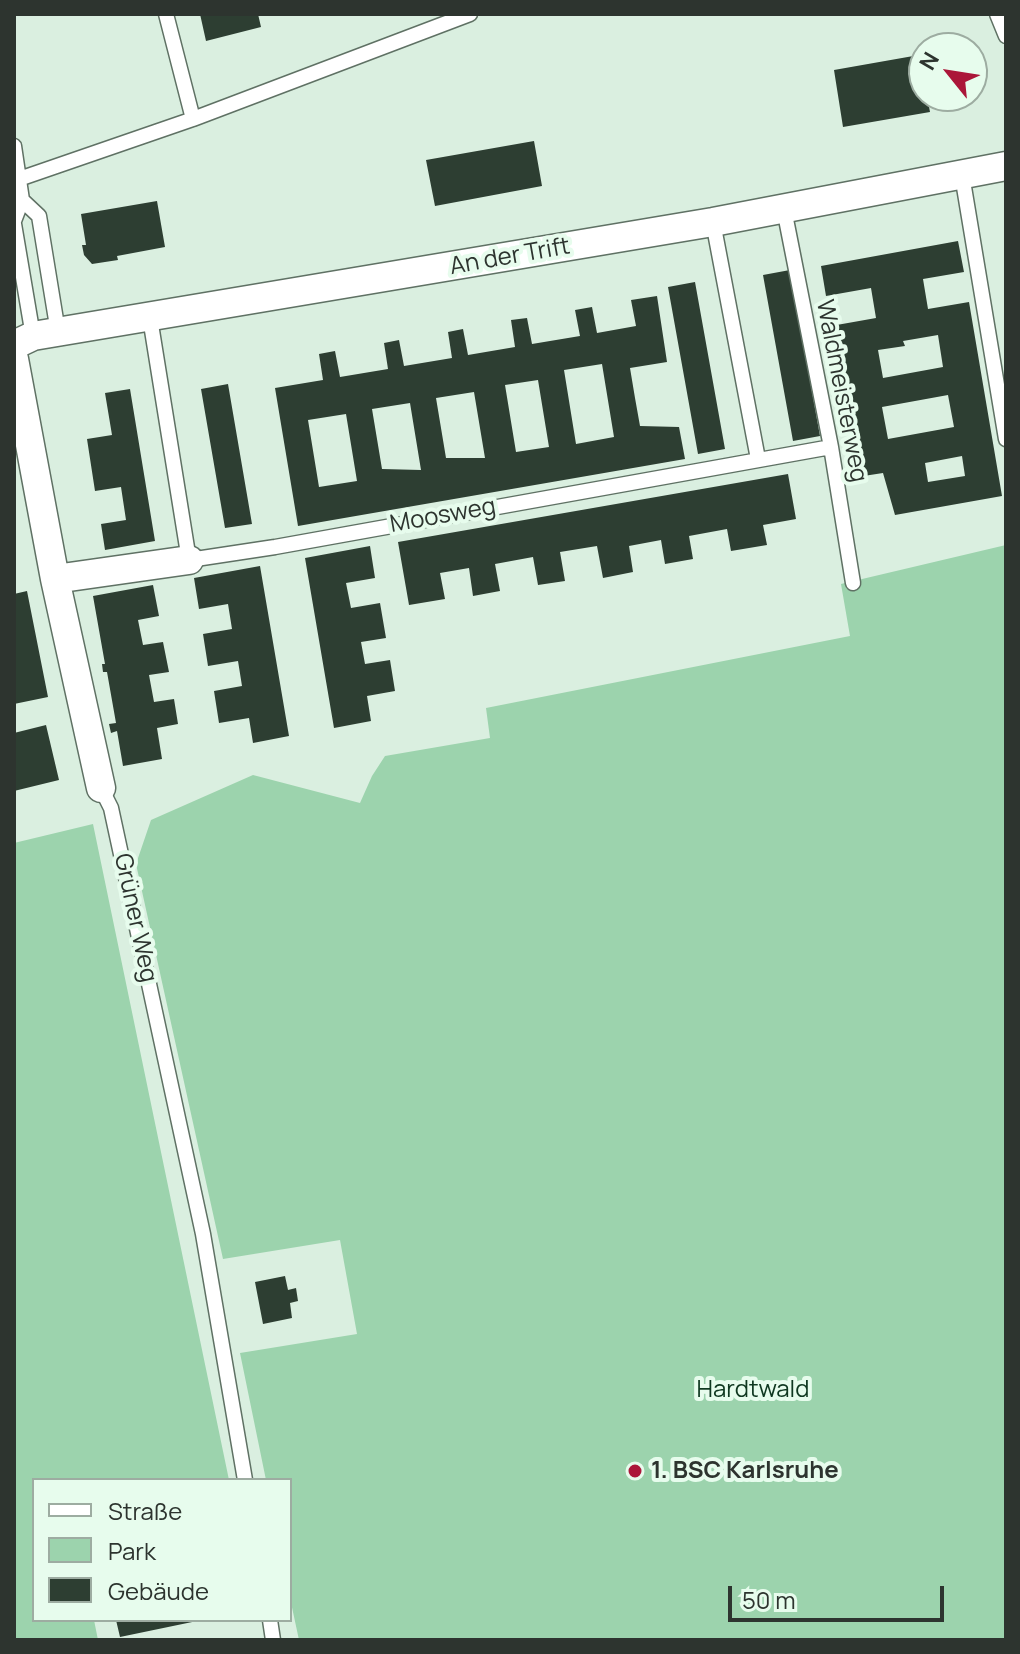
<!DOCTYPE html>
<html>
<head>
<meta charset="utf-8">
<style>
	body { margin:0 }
	#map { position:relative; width:1020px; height:1654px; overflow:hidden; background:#daefe0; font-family:Manrope,sans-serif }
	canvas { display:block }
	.frame { position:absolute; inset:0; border:16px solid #2d342f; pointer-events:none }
	.legend { position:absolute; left:32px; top:1478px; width:260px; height:144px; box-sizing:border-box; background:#e7fced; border:2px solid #9daca1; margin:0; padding:10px 14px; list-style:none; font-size:24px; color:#2d342f }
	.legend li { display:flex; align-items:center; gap:16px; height:40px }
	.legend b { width:40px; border:2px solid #9daca1 }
	.north { position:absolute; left:908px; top:32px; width:80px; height:80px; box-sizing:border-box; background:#e7fced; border:2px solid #9daca1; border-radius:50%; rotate:300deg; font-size:22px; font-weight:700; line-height:32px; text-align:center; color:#2d342f }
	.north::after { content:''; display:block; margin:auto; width:28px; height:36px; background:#ab1639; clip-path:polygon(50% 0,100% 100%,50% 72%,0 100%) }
	.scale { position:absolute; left:728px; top:1586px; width:216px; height:36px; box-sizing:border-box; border:4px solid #2d342f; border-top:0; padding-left:10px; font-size:24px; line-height:28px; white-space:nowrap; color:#2d342f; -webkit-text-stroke:6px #e7fced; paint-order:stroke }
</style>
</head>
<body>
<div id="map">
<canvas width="1020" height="1654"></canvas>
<div class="frame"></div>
<ul class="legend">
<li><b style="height:10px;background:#fff"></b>Straße</li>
<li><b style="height:22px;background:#9cd3ad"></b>Park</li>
<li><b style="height:22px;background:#2d3e32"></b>Gebäude</li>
</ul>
<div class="north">N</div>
<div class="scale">50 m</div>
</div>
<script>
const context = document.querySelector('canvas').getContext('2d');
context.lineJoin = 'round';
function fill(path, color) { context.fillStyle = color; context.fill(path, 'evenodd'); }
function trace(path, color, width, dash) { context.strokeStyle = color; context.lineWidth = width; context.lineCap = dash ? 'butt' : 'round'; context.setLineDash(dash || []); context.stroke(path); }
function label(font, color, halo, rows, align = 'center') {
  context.font = font + ' Manrope,sans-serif'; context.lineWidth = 8; context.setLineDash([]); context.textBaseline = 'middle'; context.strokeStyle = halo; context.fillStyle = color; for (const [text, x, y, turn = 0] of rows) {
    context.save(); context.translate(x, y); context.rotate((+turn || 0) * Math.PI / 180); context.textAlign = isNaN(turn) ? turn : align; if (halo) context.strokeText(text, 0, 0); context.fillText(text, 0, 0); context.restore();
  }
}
const green = new Path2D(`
	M1006,545v1095h-707l-9,-42v-118h-24l-26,-127 117,-19 -17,-94 -117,19 -87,-395 15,-44 102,-45 107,28 12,-27 13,-20 105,-18 -4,-30 364,-72 -9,-52z
	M93,824l136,656h-195v140h60l4,20h-84v-797z`);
const building = new Path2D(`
	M200,14h58l3,13 -55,14z
	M919,55l5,26v15h3l3,16 -87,15 -9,-57z
	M534,141l8,45 -107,20 -9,-46z
	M157,201l8,46 -48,9 1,4 -26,4 -8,-9 -2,-10h4l-5,-31z
	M958,241l6,31 -41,7 5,30 41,-7 33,194 -107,19 -12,-42 -26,4 -26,-151 45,-8 -5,-30 -45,8 -5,-30zM938,335l5,32 -60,11 -5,-28 27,-4 -2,-5zM948,395l6,32 -66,12 -6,-32zM962,456l3,20 -37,6 -3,-19z
	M790,270l30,166 -27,5 -30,-166z
	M695,282l30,167 -27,5 -30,-167z
	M657,296l10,66 -37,6 5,30 5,28 39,1 6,32 -387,67 -23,-138 48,-8 -4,-26 16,-3 5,26 48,-8 -4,-26 15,-3 5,26 48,-8 -4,-26 15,-3 5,26 47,-8 -4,-27 16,-2 5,26 48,-8 -5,-26 17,-3 5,26 39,-7 -5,-26zM602,364l12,73 -38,7 -12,-74zM538,380l11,67 -33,5 -11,-67zM474,392l11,66h-39l-10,-60zM410,403l11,67 -39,-1 -10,-60zM346,414l11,67 -38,6 -11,-67z
	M228,384l24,140 -27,4 -24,-139z
	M130,389l25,152 -50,9 -4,-26 25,-4 -5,-33 -26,4 -8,-52 25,-4 -7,-42z
	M788,474l8,45 -33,6 4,20 -36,6 -4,-22 -38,7 4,23 -28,5 -4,-24 -32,6 4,26 -30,6 -6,-32 -37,6 5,29 -27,4 -5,-28 -38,7 5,27 -27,5 -4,-28 -29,5 5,26 -36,6 -11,-63z
	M370,546l5,32 -29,5 5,25 29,-5 6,35 -25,4 4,22 25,-4 5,31 -28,5 4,25 -37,7 -29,-170z
	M260,566l29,170 -36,7 -4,-25 -30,5 -5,-32 28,-5 -4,-25 -30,5 -5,-32 29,-5 -4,-25 -29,5 -5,-31z
	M153,585l6,31 -21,4 5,25 20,-3 6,30 -20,3 5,27 20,-3 4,25 -21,4 5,31 -39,7 -6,-35 -6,2 -2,-9 7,-1 -9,-51h-4l-1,-8h3l-12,-68z
	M27,591l21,106 -34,7v-110z
	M46,725l13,55 -45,11v-58z
	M285,1276l3,14 8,-2 2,13 -8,2 2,15 -29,6 -8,-42z
	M116,1620h81v1l-77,16z`);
const service = new Path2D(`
	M166,14l27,105
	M997,14l9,22
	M14,146l8,54 -8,21
	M962,175l44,264
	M19,179l174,-60 277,-105
	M22,200l17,16 19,116
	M784,209l47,238 22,136
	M713,222l45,237
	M14,224l19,112
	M150,318l39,242 86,-13 556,-100
	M101,788l10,20 92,426 42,246
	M270,1620l3,20`);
const minor = new Path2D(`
	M14,345l19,-9 680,-114 293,-56
	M14,359l41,220 46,209
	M55,579l134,-19`);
const markers = [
	[635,1471,8,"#ab1639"]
];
const streetNames = [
	["An der Trift",510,257,-10],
	["Waldmeisterweg",841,391,79],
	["Moosweg",443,516,-10],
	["Grüner Weg",135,918,78]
];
const parkNames = [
	["Hardtwald",753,1390]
];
const poiNames = [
	["1. BSC Karlsruhe",651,1471]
];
fill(green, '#9cd3ad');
fill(building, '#2d3e32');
trace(service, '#5f7164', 17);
trace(minor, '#5f7164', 31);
trace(service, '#fff', 14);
trace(minor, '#fff', 28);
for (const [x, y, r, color] of markers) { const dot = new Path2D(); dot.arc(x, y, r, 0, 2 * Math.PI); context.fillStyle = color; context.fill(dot); trace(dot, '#e7fced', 3); }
label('24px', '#2d342f', '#e7fced', streetNames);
label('24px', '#0f3820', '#e7fced', parkNames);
label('bold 24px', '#2d342f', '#e7fced', poiNames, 'left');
</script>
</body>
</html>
